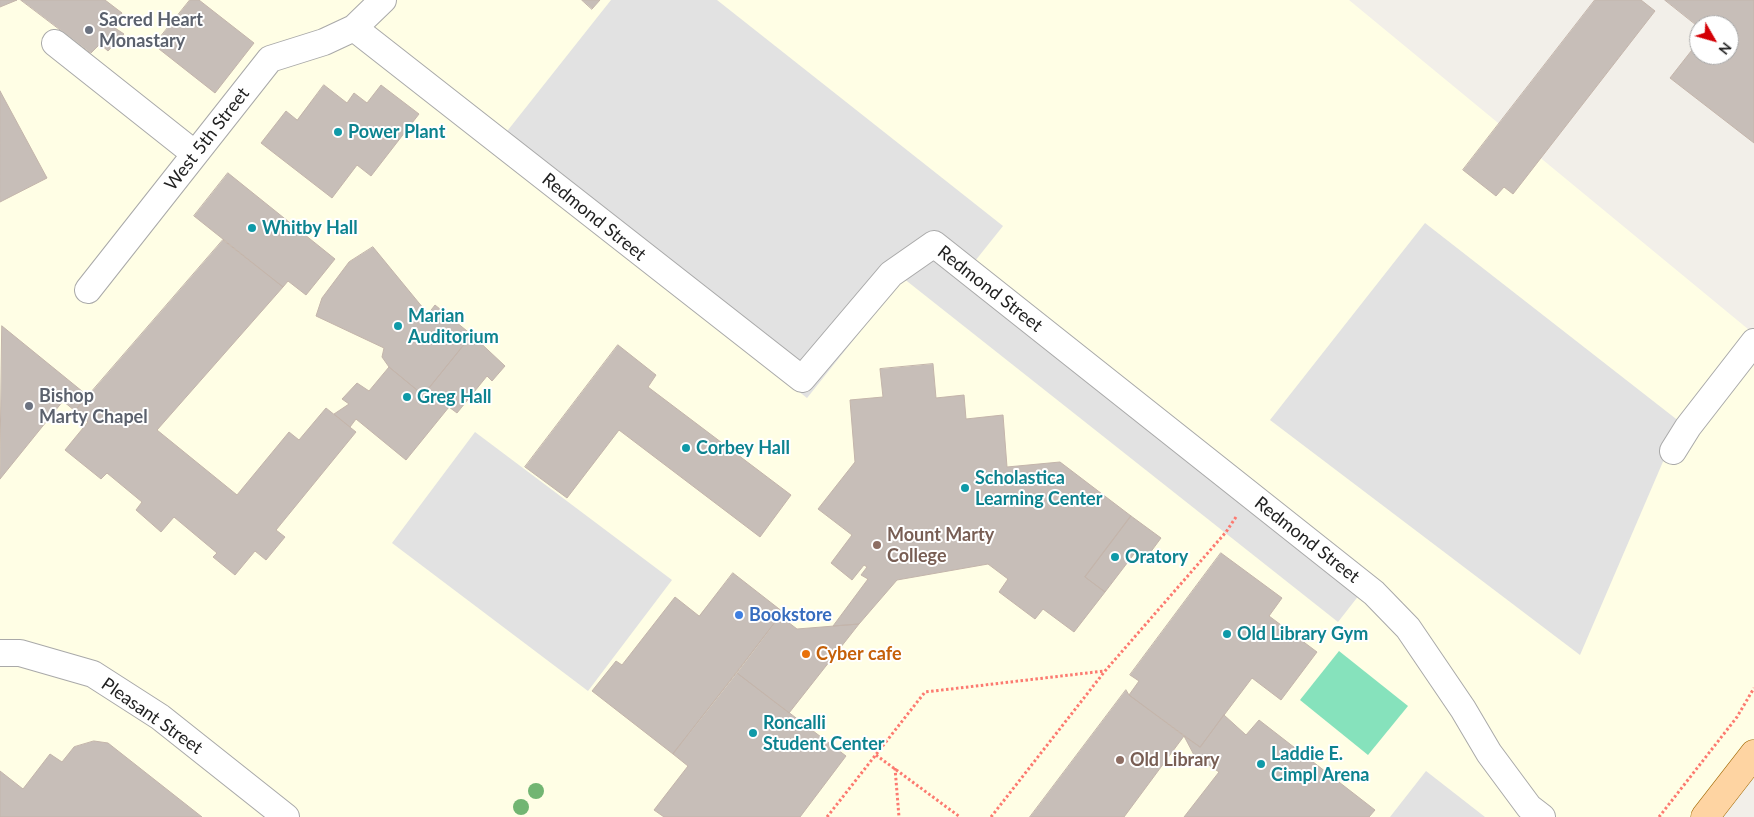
<!DOCTYPE html>
<html>
<head>
<meta charset="utf-8">
<style>
	body { margin:0 }
	#map { position:relative; width:1754px; height:817px; overflow:hidden; background:#f2efe9; font-family:Lato,sans-serif }
	canvas { display:block }
	.north { position:absolute; left:1689px; top:15px; width:50px; height:50px; box-sizing:border-box; background:#fff; border:1px solid #a7a7a7; border-radius:50%; rotate:128deg; font-size:14px; font-weight:700; line-height:20px; text-align:center; color:#222 }
	.north::after { content:''; display:block; margin:auto; width:18px; height:22px; background:#d40006; clip-path:polygon(50% 0,100% 100%,50% 72%,0 100%) }
</style>
</head>
<body>
<div id="map">
<canvas width="1754" height="817"></canvas>
<div class="north">N</div>
</div>
<script>
const context = document.querySelector('canvas').getContext('2d');
context.lineJoin = 'round';
function fill(path, color) { context.fillStyle = color; context.fill(path, 'evenodd'); }
function trace(path, color, width, dash) { context.strokeStyle = color; context.lineWidth = width; context.lineCap = dash ? 'butt' : 'round'; context.setLineDash(dash || []); context.stroke(path); }
function label(font, color, halo, rows, align = 'center') {
  context.font = font + ' Lato,sans-serif'; context.lineWidth = 4; context.setLineDash([]); context.textBaseline = 'middle'; context.strokeStyle = halo; context.fillStyle = color; for (const [text, x, y, turn = 0] of rows) {
    context.save(); context.translate(x, y); context.rotate((+turn || 0) * Math.PI / 180); context.textAlign = isNaN(turn) ? turn : align; if (halo) context.strokeText(text, 0, 0); context.fillText(text, 0, 0); context.restore();
  }
}
const education = new Path2D(`
	M0,0h1349l405,334v422l-48,61h-1706z`);
const pitch = new Path2D(`
	M1339,651l69,55 -40,49 -68,-55z`);
const parking = new Path2D(`
	M611,0h106l286,226 -28,35 399,315 -36,46 -435,-344 -96,120 -314,-249z
	M1425,223l255,199 -100,233 -310,-235z
	M475,432l197,148 -84,111 -196,-148z
	M1426,771l59,46h-95z`);
const building = new Path2D(`
	M0,0h17l-17,7z
	M21,0h84l17,13 -10,13 12,8 -16,17 -8,-7 -9,9z
	M190,0h9l55,43 -39,50 -61,-48z
	M582,0h18l-8,9z
	M1595,0h46l14,11 -142,183 -9,-7 -8,9 -33,-26z
	M1665,0h89v143l-84,-65 29,-37v14h30v-30h-30v2z
	M324,85l23,18 7,-10 13,10 14,-18 38,29 -48,62 -14,-11 -25,33 -71,-55 25,-32 11,9z
	M0,91l47,87 -47,24z
	M228,173l107,86 -29,36 -18,-14 -5,6 -89,-71z
	M223,240l60,47 -126,143 80,65 52,-63 10,8 27,-32 30,24 -80,98 9,7 -19,23 -11,-9 -20,24 -22,-18 4,-4 -43,-36 -13,15 -25,-22 6,-8 -35,-29 -6,6 -36,-29 23,-28 -13,-11z
	M373,247l55,67 7,-9 37,30 -49,60 -34,-28 -7,-10 2,-9 -68,-32 6,-18 27,-36z
	M2,326l86,70 -13,15 -12,-10 -63,78z
	M472,335l33,31 -13,15 -5,-5 -30,37 -8,-6 -43,53 -50,-41 -6,8 -16,-13 15,-10 -7,-5 15,-16 12,8 20,-24 34,28z
	M618,345l38,30 -8,12 143,108 -31,42 -141,-107 -52,68 -42,-31z
	M933,364l3,34 28,-3 2,24 37,-4 4,52 53,-5 71,54 -46,61 20,15 -31,40 -31,-23 -8,10 -36,-27 9,-13 -20,-15 -91,16 -38,44 -26,2 35,-47 -7,-4 6,-8 -3,-2 -12,15 -21,-17 21,-28 -34,-26 37,-47 -5,-62 33,-3 -3,-28z
	M1131,516l30,22 -17,23 -10,-7 -29,38 -20,-15z
	M1221,553l61,45 -13,18 48,36 -36,48 -29,-22 -52,69 -71,-52 10,-14 -9,-6z
	M733,573l50,39 -110,142 -81,-63 24,-30 6,4 53,-68 24,19z
	M780,616l17,13 62,-5 -70,89 -52,-40z
	M737,673l109,83 -46,61h-136l-10,-7 34,-44 -15,-12z
	M1126,690l3,5 55,41 -60,81h-94z
	M1224,715l22,20 13,-15 116,90 -6,7h-185l35,-45 -25,-17 -10,-19 16,11z
	M94,741l14,2 94,74h-202v-46l23,18 27,-35 12,8 12,-15z`);
const path = new Path2D(`
	M876,755l84,62
	M895,768l4,49
	M827,817l98,-125 179,-21
	M991,817l114,-146 121,-139 10,-15
	M1659,817l78,-100 17,-29`);
const minor = new Path2D(`
	M354,28l448,351 89,-105 43,-30 440,349 34,35 55,81 26,44 40,54 13,10
	M55,43l140,111
	M88,290l182,-231 54,-17 30,-14 29,-28
	M1673,451l15,-24 66,-85
	M0,653h20l73,21 67,43 126,100`);
const major = new Path2D(`
	M1705,817l49,-63`);
const trees = [
	[536,791],
	[521,807]
];
const markers = [
	[89,30,5,"#6b7280"],
	[338,132,5,"#0f9aa8"],
	[252,228,5,"#0f9aa8"],
	[398,326,5,"#0f9aa8"],
	[407,397,5,"#0f9aa8"],
	[29,406,5,"#6b7280"],
	[686,448,5,"#0f9aa8"],
	[965,488,5,"#0f9aa8"],
	[877,545,5,"#8d6e63"],
	[1115,557,5,"#0f9aa8"],
	[739,615,5,"#3f7fe0"],
	[1227,634,5,"#0f9aa8"],
	[806,654,5,"#e8710a"],
	[753,733,5,"#0f9aa8"],
	[1120,760,5,"#8d6e63"],
	[1261,764,5,"#0f9aa8"]
];
const worshipNames = [
	["Sacred Heart",99,20],
	["Monastary",99,41],
	["Bishop",39,396],
	["Marty Chapel",39,417]
];
const cultureNames = [
	["Power Plant",348,132],
	["Whitby Hall",262,228],
	["Marian",408,316],
	["Auditorium",408,337],
	["Greg Hall",417,397],
	["Corbey Hall",696,448],
	["Scholastica",975,478],
	["Learning Center",975,499],
	["Oratory",1125,557],
	["Old Library Gym",1237,634],
	["Roncalli",763,723],
	["Student Center",763,744],
	["Laddie E.",1271,754],
	["Cimpl Arena",1271,775]
];
const streetNames = [
	["West 5th Street",207,139,-52],
	["Redmond Street",594,217,39],
	["Redmond Street",990,289,38],
	["Redmond Street",1307,540,38],
	["Pleasant Street",152,716,35]
];
const educationNames = [
	["Mount Marty",887,535],
	["College",887,556],
	["Old Library",1130,760]
];
const shopNames = [
	["Bookstore",749,615]
];
const foodNames = [
	["Cyber cafe",816,654]
];
fill(education, '#fffee5');
fill(pitch, '#86e2bc');
fill(parking, '#e2e2e2');
fill(building, '#c7beb8');
trace(building, '#c4b5ab', 1);
trace(minor, '#a9a9a9', 28);
trace(major, '#a06700', 29);
trace(path, '#fc7a70', 3, [2.5, 2.5]);
trace(minor, '#fff', 26);
trace(major, '#fed4a2', 28);
context.fillStyle = '#72b572';
for (const [x, y] of trees) { context.beginPath(); context.arc(x, y, 8, 0, 2 * Math.PI); context.fill(); }
for (const [x, y, r, color] of markers) { const dot = new Path2D(); dot.arc(x, y, r, 0, 2 * Math.PI); context.fillStyle = color; context.fill(dot); trace(dot, '#fff', 2); }
label('bold 18px', '#5b616d', '#fff', worshipNames, 'left');
label('bold 18px', '#0d838f', '#fff', cultureNames, 'left');
label('18px', '#222', '#fff', streetNames);
label('bold 18px', '#785e54', '#fff', educationNames, 'left');
label('bold 18px', '#366cbe', '#fff', shopNames, 'left');
label('bold 18px', '#c56008', '#fff', foodNames, 'left');
</script>
</body>
</html>
